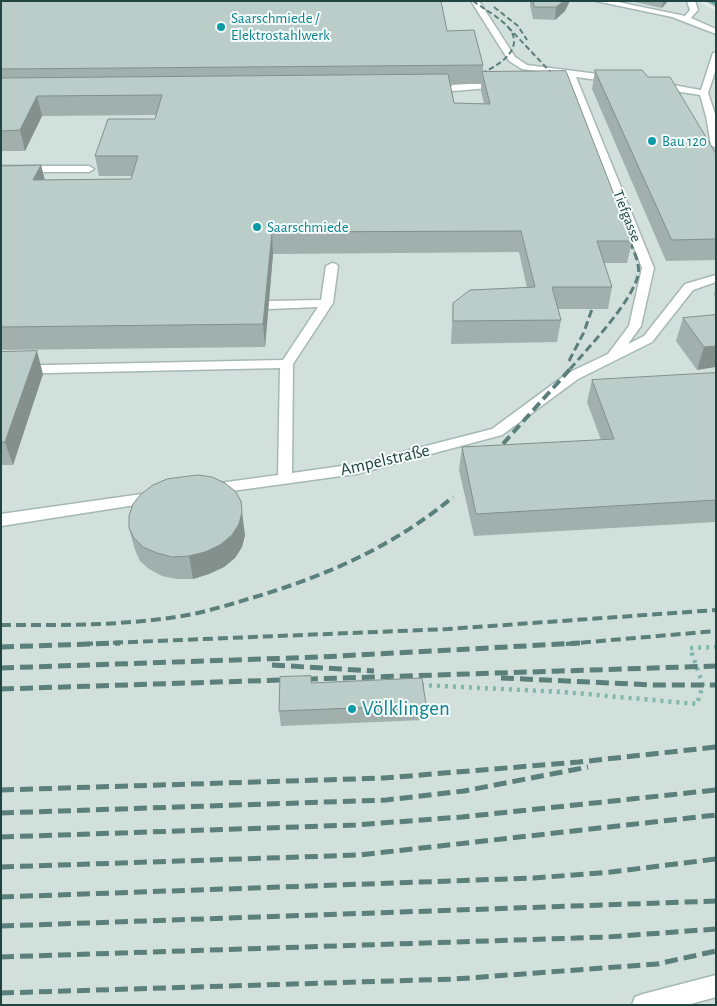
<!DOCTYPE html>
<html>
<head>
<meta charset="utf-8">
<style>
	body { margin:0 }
	#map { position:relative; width:717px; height:1006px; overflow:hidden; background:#e4efec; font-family:"Alegreya Sans",sans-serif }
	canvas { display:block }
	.frame { position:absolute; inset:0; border:2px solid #20443f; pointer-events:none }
</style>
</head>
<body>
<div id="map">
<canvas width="717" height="1006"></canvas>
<div class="frame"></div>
</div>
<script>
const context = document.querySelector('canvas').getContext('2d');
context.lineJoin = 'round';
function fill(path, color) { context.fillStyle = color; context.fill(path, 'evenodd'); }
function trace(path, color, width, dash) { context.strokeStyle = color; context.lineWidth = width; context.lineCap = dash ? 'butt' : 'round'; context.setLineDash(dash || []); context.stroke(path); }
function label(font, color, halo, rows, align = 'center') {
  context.font = font + ' "Alegreya Sans",sans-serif'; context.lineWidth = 4; context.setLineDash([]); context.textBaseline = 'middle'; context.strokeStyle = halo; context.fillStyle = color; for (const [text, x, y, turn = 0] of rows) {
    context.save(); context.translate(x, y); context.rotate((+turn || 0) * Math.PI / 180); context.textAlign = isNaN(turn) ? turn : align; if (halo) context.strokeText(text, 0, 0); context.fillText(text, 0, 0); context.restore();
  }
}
const built = new Path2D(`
	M1,1h697l18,10v994h-715z`);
const path = new Path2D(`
	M421,685l142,7 134,12 6,-19 -13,-37 26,-1`);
const service = new Path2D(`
	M471,1h8l36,56 12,8 86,11 4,3 -4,3 -37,-5 78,191 -13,58 -13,18 16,-8 41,-52 31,-9v7l-23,8 -41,52 -74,37 -76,56 -146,39 -146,20 -5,-1 -2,-4 2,-4 73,-10 2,-107 -279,6v-8l282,-6 35,-53 -49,2 -6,-4 6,-4 52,-1 5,-34 6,-3 4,1 2,2 -5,37 -40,61 -1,109 64,-9 136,-35 76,-56 40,-19 21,-28 13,-58 -75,-193 -45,-6 -13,-8z
	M596,1h17l72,15 5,-6 -3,-9h8l3,9 -7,8 25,11v5l-44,-17z
	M713,53h3v16l-8,24 8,24v31l-5,-3 -5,-29 -6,-21 -44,-7 -4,-3 4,-3 45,8z
	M499,82l4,3 -1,2 -49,4 -4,-3 4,-3z
	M1,166h88l5,3 -5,3h-88z
	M156,492l5,1 2,4 -2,4 -160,25v-12z
	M716,975v22l-29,8h-55l3,-8 8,-3z`);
const primary = new Path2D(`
	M707,1h9v5z`);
const railFar3 = new Path2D(`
	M473,1c11,8 26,16 35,26 19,22 -11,40 -29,47
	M494,7l24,19 9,14
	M508,27l51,54`);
const railFar2 = new Path2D(`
	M569,361l15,-29 8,-23
	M570,369c19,-22 62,-67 68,-94 3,-13 -7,-29 -12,-41`);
const railFar1 = new Path2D(`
	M493,455l78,-87
	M1,625c60,0 121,1 181,-9 25,-4 49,-12 73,-19 73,-22 139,-51 198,-100
	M83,644l365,-15 268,-19
	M566,644l150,-13`);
const rail = new Path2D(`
	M1,647l119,-4
	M272,665l102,6
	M1,668l320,-11 259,-14
	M501,678l153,7h62
	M1,689l715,-23
	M1,790l383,-12 195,-16 137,-15
	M1,813l385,-13 78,-9 124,-24
	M1,837l354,-12 107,-8 254,-27
	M1,867l358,-12 357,-40
	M1,897l533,-19 77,-6 105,-13
	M1,926l715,-25
	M1,957l606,-20 109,-8
	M1,993l454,-14 202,-15 59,-13`);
const wall = new Path2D(`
	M1,1l446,30 36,34v7l149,169 -5,22h-23l8,24 -4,22h-50l3,11 -4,22 -106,2 2,-41 74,-15 -8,-36 -246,2 -8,93 -264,3v-184l40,-1 4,15 86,-1 1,-3h-33l-4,-20 60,-37 1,-4 -114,1 -17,35h-24zM450,84h31v7l3,13 -30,-1z
	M530,1h39l-4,10 -10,9 -22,-1 -3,-14z
	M630,1h38l-6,7z
	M595,70l53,7 68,77v106l-50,1 -74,-172z
	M716,287v12l-2,-5z
	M716,315l-19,55 -21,-29 7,-23z
	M1,352l42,22 -30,91h-12z
	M716,375v147l-242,14 -15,-66 3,-23 139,-7 -14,-38 5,-22z
	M129,528l116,7 -3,12 -7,11 -11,9 -15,7 -16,5h-16l-15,-3 -13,-7 -9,-8 -5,-11z
	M312,683l114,22 -2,15 -143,6 -2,-15z`);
const shadedWall = new Path2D(`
	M564,1h5v2l-4,8 -10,9 1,-13z
	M663,1h5l-6,7z
	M37,96l5,20 -17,35 -5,-21z
	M41,165l5,21 -13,-6z
	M272,232l1,22 -8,93 -2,-23z
	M716,346v21l-19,3 7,-23z
	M37,351l6,23 -30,91 -8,-23z
	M242,512l3,23 -3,12 -7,11 -11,9 -15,7 -16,5 -4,-23z`);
const building = new Path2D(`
	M1,1h440l6,30 27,-1 9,35 -482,4z
	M533,1h31l-8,6h-21z
	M595,70h47l6,7h22l46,77v85l-44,1z
	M566,71l66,170h-35l15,46h-60l9,33 -108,1v-18l17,-13 65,-3 -14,-56 -249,1 -9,92 -262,3v-161l40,-1 -8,15 98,-1 7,-23h-43l13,-37h47l7,-24 -125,1 -17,34 -19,1v-53l447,-4 6,29 36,1 -8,-32z
	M716,315v31l-12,1 -21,-29z
	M37,351l-32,91h-4v-90z
	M715,373l1,2v125l-240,14 -14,-67 152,-8 -22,-59z
	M198,475l14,2 13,6 10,8 6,10 1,11 -3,12 -7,11 -12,10 -15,7 -16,4 -17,1 -15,-4 -14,-6 -9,-9 -5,-10v-12l4,-12 8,-10 12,-9 14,-6z
	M311,676v7l111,-5 4,27 -147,6 1,-34z`);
const markers = [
	[221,27,5,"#0f9aa8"],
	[652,141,5,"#0f9aa8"],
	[257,227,5,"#0f9aa8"],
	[352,709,5,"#0f9aa8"]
];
const farCulturenames = [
	["Saarschmiede /",231,18],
	["Elektrostahlwerk",231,35],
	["Bau 120",662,141],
	["Saarschmiede",267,227]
];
const farStreetnames = [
	["Tiefgasse",627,216,69]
];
const streetNames = [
	["Ampelstraße",385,460,-13]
];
const nearCulturenames = [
	["Völklingen",362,709]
];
fill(built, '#d2e0db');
trace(service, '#a5b8b5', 3);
trace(primary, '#c1cbc9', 3);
trace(path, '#80b7ad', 4.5, [3, 5]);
fill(service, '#fff');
fill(primary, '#63aaa1');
trace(railFar3, '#5b7f7a', 2, [5.5, 3]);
trace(railFar2, '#5b7f7a', 3, [8, 4]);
trace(railFar1, '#5b7f7a', 4, [10, 5]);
trace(rail, '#5b7f7a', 5, [13, 6]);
fill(wall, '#a1b0ac');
fill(shadedWall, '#83908c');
fill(building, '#bbcdc8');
trace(building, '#83908c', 1);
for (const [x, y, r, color] of markers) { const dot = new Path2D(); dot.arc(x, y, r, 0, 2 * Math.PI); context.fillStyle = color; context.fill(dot); trace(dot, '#f5fbf9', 2); }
label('15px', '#0d838f', '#f5fbf9', farCulturenames, 'left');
label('15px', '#20443f', '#f5fbf9', farStreetnames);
label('18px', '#20443f', '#f5fbf9', streetNames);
label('21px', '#0d838f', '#f5fbf9', nearCulturenames, 'left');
</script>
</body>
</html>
